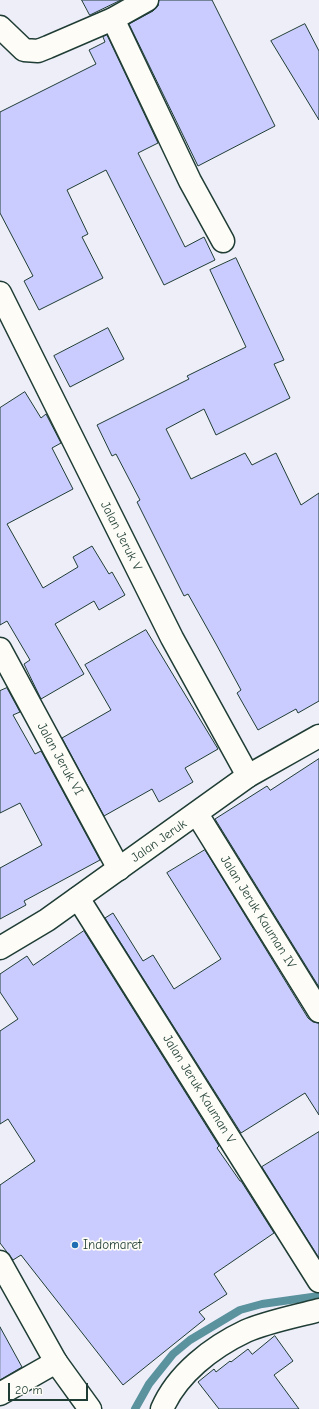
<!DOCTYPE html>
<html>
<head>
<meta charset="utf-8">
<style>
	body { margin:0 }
	#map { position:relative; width:319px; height:1409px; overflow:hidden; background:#eeeef9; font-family:"Comic Neue",sans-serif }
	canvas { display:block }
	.scale { position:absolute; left:8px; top:1383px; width:80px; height:18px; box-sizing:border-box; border:2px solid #1f3d34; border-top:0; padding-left:5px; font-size:12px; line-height:14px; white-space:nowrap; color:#1f3d34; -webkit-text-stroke:3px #fdfcf7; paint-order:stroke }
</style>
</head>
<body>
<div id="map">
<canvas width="319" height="1409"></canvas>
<div class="scale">20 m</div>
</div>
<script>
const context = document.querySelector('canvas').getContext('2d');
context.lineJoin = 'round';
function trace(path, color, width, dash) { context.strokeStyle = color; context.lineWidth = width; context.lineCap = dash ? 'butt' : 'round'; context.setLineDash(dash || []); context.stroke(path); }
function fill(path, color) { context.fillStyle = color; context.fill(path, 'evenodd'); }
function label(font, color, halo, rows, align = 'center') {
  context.font = font + ' "Comic Neue",sans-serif'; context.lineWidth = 3.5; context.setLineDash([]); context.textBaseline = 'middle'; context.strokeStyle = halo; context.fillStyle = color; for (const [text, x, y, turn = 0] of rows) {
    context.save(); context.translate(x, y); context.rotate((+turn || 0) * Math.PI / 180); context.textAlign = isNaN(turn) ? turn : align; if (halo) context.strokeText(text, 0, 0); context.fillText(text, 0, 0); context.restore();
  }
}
const stream = new Path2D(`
	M135,1409l14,-25 24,-30 17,-14 50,-30 22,-6 57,-8`);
const building = new Path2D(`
	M82,0h39l-31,15z
	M159,0h53l63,126 -77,40 -69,-142 24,-13 5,-5z
	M305,24l14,27v69l-48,-79z
	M107,35l51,108 -20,10 47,94 19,-10 11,23 -51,25 -58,-115 -39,20 21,44 -6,3 21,41 -64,32 -15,-29 9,-5 -33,-63v-101l96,-48 -7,-14 16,-8 -2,-5z
	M236,258l48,102 -10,4 16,34 -74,37 -12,-26 -38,20 25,50 54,-26 7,12 24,-12 25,52 18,-12v208l-21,12 -2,-4 -38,21 -21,-37 4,-3 -25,-46 -28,-50 -4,2 -47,-94 3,-2 -24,-46 -4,2 -15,-31 92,-46 -2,-3 59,-29 -36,-77z
	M108,328l16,31 -54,28 -16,-31z
	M25,392l16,26 5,-4 15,29 -9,5 21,41 -66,35 36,64 35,-21 -5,-10 19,-11 17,28 3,-2 13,23 -26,15 -5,-9 -39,23 29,50 -43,25 -17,-35 6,-4 -23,-39 -7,4v-217z
	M146,630l72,119 -33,19 8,14 -34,20 -7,-13 -48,27 -42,-78 49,-28 -26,-45z
	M7,688l13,24 -7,3 22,39 6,-3 59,109 -76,41 2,4 -26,14v-51l42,-23 -22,-42 -20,10v-122z
	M319,759v228l-104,-168 52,-33 3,4z
	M205,850l103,168 5,4 6,1v92l-14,-22 -64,40 -136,-215 8,-5 30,48 10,-6 21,34 47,-30 -54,-86z
	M84,931l135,215 -2,2 23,33h1l33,52 -60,41 13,20 -28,18 6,7 -82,66 -102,-130 -8,5 -13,-17v-58l35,-24 -27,-42 -8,5v-93l18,-12 -18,-27v-18l27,-18 6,9z
	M319,1132v126l-57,-91z
	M0,1327l22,40 -22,13z
	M275,1336l18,25 -19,14 25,34h-80l-21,-27 16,-13 2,3 14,-11 1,1 17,-13 4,5z`);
const street = new Path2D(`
	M113,19l77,162 33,60
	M0,27l24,23 14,1 10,-4 65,-28 34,-19
	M0,293l172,345 76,138
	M0,649l119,220
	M197,814l122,197
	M78,898l241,383
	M0,1394l56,-32
	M162,1409c15,-35 50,-62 84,-78 20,-9 51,-15 73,-21`);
const secondary = new Path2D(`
	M0,948l47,-28 201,-144 71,-40
	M0,1262l56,100 34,47`);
const markers = [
	[75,1245,4,"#1f6fb2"]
];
const streetNames = [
	["Jalan Jeruk V",121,536,63],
	["Jalan Jeruk VI",60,759,61],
	["Jalan Jeruk",159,841,-35],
	["Jalan Jeruk Kauman IV",258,912,58],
	["Jalan Jeruk Kauman V",199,1089,58]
];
const poiNames = [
	["Indomaret",83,1245]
];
trace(stream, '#5a929d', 8);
fill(building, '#caccff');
trace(building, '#1f3d34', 1);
trace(street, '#1f3d34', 25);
trace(secondary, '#1f3d34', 25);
trace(street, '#fdfcf7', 22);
trace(secondary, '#fdfcf7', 22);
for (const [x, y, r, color] of markers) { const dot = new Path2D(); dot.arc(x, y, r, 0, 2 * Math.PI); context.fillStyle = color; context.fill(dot); trace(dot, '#fdfcf7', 1.5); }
label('13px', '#1f3d34', '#fdfcf7', streetNames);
label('13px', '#1f3d34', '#fdfcf7', poiNames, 'left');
</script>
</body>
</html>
